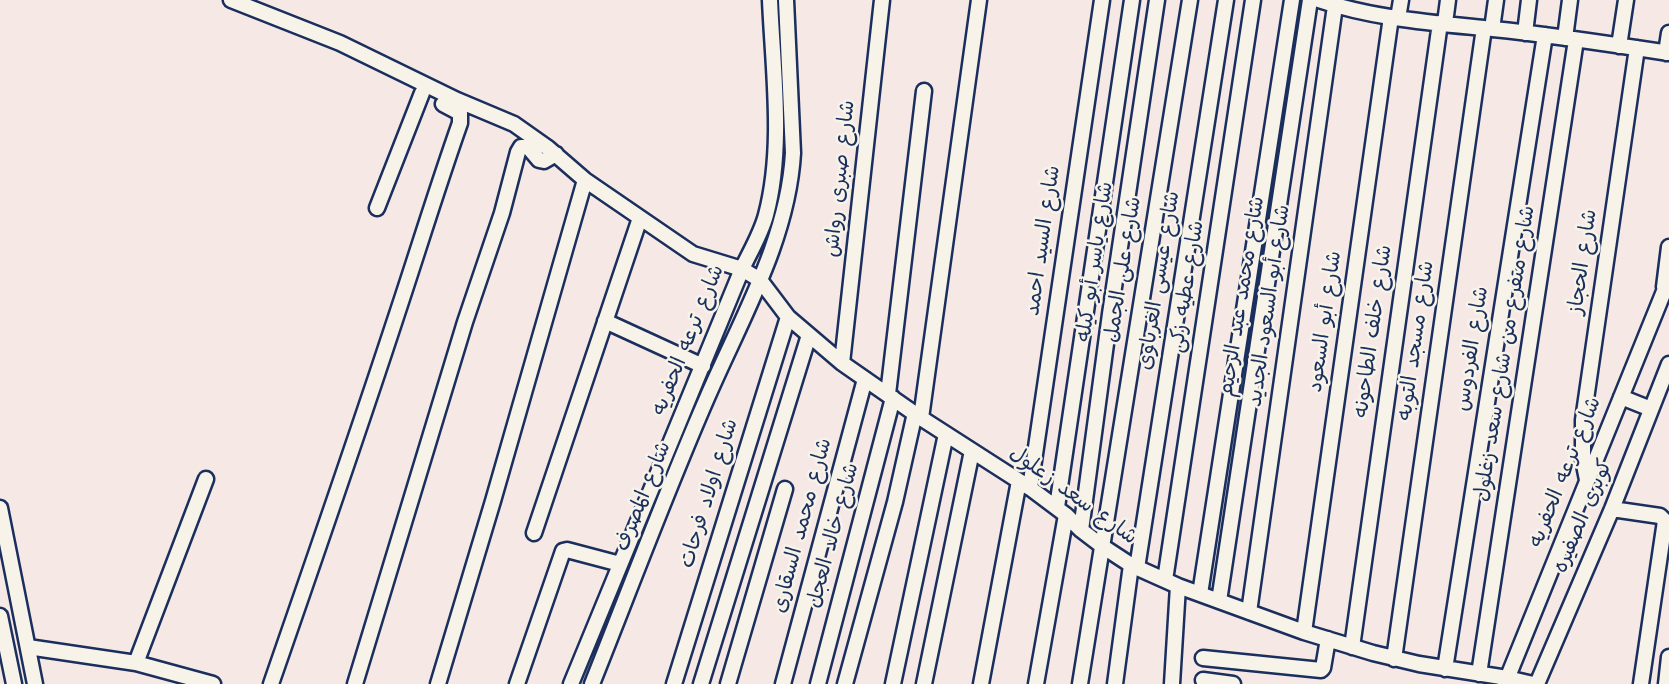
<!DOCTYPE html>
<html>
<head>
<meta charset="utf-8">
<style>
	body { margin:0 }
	canvas { display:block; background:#f5e8e5 }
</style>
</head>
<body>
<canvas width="1669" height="684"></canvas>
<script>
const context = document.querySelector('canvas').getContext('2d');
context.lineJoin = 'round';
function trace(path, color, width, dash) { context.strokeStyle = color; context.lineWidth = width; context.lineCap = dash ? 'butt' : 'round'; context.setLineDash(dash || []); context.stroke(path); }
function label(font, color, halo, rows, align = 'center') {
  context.font = font + ' Kalam,"Playpen Sans Arabic",sans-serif'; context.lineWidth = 5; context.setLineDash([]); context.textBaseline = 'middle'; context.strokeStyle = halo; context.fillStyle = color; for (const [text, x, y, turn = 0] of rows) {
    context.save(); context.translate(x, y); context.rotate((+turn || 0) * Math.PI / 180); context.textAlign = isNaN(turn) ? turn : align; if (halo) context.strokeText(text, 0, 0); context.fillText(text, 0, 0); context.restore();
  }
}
const minor = new Path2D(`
	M231,0l109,43 117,57 57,24 34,24 37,32 108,74 49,15 18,11 28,37 54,46 79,55 109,70 36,27 15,15 21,16 29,19 47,21 126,46 69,21 46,11 88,14 26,6
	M1319,0c56,19 116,23 174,29 59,6 117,15 176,24
	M1398,18l3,-18
	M1445,23l3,-23
	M1492,29l4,-29
	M1525,33l4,-33
	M1565,38l5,-38
	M1619,46l7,-46
	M1666,53l3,-20
	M377,208l45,-115
	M1664,287l5,-40
	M605,321l98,45
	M842,363l40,-363
	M888,394l36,-303
	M1621,397l30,12
	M921,418l58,-418
	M1587,480l-4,-20v-40l54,-372
	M1030,488l72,-488
	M1057,507l75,-507
	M0,508l35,176
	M1612,509l48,7 5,5 -24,163
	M1081,530l29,-216 47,-314
	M534,533l106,-315
	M1137,568l89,-568
	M1165,580l88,-580
	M1200,594l92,-594
	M1219,601l91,-601
	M1249,612l86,-606
	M0,616l14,68
	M1304,632l87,-615
	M28,647l108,16 77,21
	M1352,647l88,-624
	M1203,658l118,12 2,-2 5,-29
	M1394,659l90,-631
	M136,663l70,-184
	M1445,669l100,-634
	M1479,674l97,-634
	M1203,680l30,4
	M271,684c42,-121 84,-242 124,-364 22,-66 42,-132 65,-197v-10l-17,-9
	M355,684l110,-362 37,-109 16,-61 3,-5h7l11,13 5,1 12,-7
	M438,684l55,-183 92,-321
	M517,684l46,-133 4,-1 53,14
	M571,684l171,-415c8,-17 19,-35 24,-54 18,-68 7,-145 4,-215
	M592,684c38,-95 74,-192 115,-286 34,-79 81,-158 86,-245l-7,-153
	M674,684l114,-367
	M701,684l108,-349
	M728,684l57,-195
	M783,684l82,-305
	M818,684l75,-286
	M845,684l50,-182 20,-89
	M893,684l53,-250
	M924,684l48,-233
	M981,684l38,-203
	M1036,684l30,-169
	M1080,684l110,-684
	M1115,684l16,-119
	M1172,684l6,-98
	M1505,684l164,-405
	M1537,684l75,-175 57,-145
	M1666,684l3,-27`);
const streetNames = [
	["شارع صبرى رواش",842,179,-84],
	["شارع السيد احمد",1045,241,-82],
	["شارع ياسر أبو كيله",1097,262,-82],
	["شارع الحجاز",1585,262,-82],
	["شارع على الجمل",1125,270,-81],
	["شارع عيسى الغرباوى",1161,281,-81],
	["شارع عطيه زكى",1189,287,-81],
	["شارع محمد عبد الرحيم",1244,297,-81],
	["شارع أبو السعود الجديد",1271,306,-82],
	["شارع أبو السعود",1327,322,-82],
	["شارع خلف الطاحونه",1375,332,-82],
	["شارع ترعه الحفريه",690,341,-68],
	["شارع مسجد التوبه",1418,341,-82],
	["شارع الفردوس",1474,349,-81],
	["شارع متفرع من شارع سعد زغلول",1507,354,-81],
	["شارع ترعه الحفريه",1567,473,-68],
	["شارع اولاد فرحات",711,494,-73],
	["شارع المصرف",645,497,-68],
	["شارع سعد زعلول",1072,497,36],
	["كوبرى الصفيره",1585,517,-67],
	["شارع محمد السقارى",804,526,-75],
	["شارع خالد العجل",835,536,-75]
];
trace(minor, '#1b2f5e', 19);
trace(minor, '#f7f3e8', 14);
label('21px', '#1b2f5e', '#f7f3e8', streetNames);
</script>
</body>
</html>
